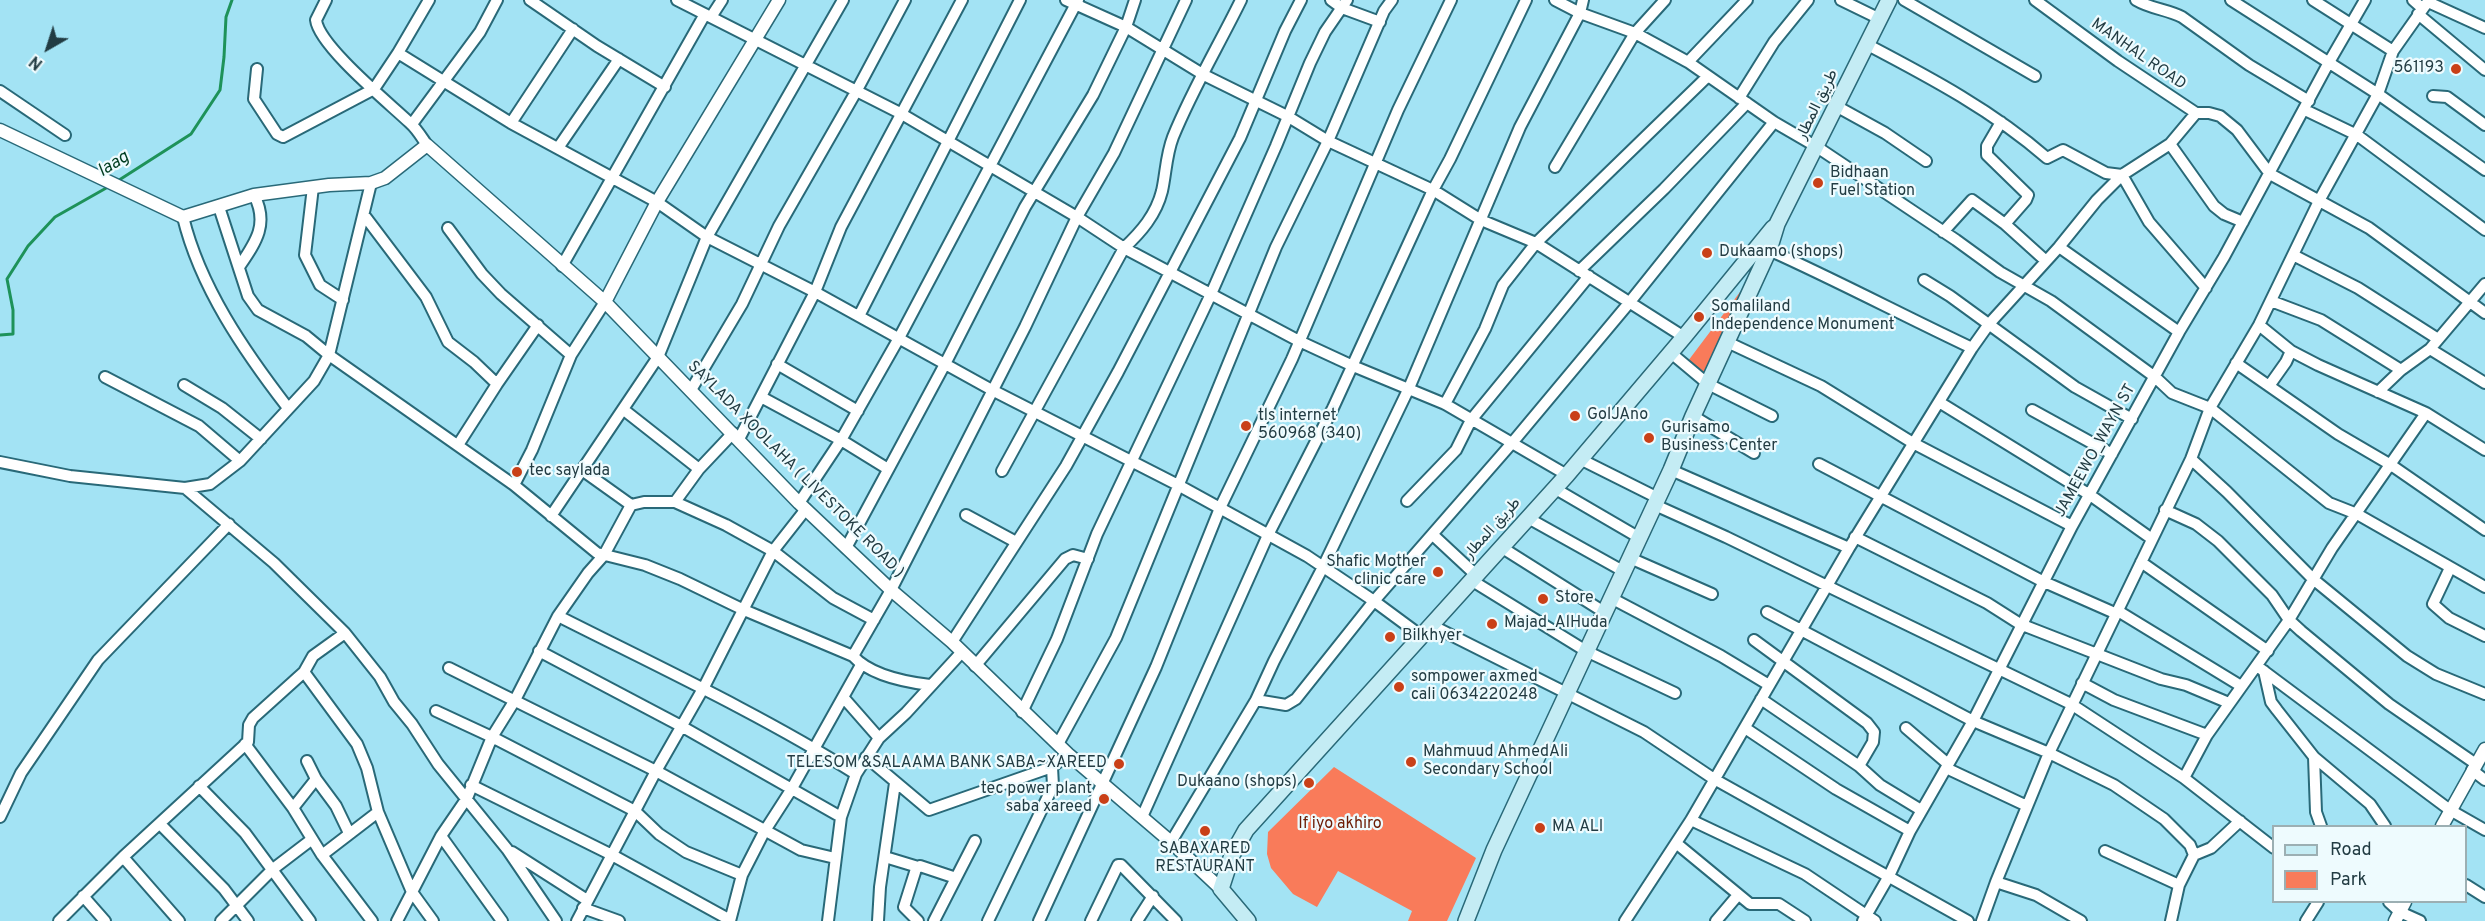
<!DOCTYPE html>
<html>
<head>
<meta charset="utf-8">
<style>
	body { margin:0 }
	#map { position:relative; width:2485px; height:921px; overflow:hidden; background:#a3e3f4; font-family:Overpass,sans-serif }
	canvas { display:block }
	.legend { position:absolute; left:2272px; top:825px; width:195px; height:78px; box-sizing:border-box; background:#eefbfe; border:2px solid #9cafb3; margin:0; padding:8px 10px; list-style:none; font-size:18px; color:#223c43 }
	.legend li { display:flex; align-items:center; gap:12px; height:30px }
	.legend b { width:30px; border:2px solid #9cafb3 }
	.north { position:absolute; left:18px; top:18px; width:60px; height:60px; -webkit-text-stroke:4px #eefbfe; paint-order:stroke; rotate:219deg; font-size:16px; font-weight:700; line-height:24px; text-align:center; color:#223c43 }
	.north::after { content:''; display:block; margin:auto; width:21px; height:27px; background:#223c43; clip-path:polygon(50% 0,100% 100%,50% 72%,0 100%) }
</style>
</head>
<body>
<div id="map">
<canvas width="2485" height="921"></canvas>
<ul class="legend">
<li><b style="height:8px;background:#c4ecf4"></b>Road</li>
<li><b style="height:16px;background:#f97b5a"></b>Park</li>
</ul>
<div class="north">N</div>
</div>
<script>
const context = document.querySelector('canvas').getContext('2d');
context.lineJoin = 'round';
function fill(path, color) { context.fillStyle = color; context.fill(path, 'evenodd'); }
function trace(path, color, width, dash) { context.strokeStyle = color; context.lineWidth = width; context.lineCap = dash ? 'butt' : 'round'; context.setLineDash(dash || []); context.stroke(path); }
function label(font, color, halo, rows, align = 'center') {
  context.font = font + ' Overpass,Vazirmatn,sans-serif'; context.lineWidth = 4.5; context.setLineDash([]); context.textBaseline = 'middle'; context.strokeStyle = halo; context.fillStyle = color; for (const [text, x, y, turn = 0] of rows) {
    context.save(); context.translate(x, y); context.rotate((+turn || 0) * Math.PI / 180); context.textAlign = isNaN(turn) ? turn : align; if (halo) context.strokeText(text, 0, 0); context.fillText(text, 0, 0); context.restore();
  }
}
const green = new Path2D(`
	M1740,292l5,3 -39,80 -18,-14z
	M1334,767l142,91 -29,63h-39l4,-10 -74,-40 -21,36 -24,-13 -22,-26 -4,-14 1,-22z`);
const stream = new Path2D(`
	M116,182l75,-48 29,-44 4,-33 2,-40 6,-17
	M0,335l13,-1v-24l-6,-31 21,-33 27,-29 53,-30`);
const minor = new Path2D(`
	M326,0l-10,20c3,26 73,83 94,103 7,6 12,15 17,22
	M530,0l67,46 68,41
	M677,0l223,113 177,104 47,31 175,93 54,25 92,38 122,71
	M1066,0l60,27 78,48 83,41 41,25 105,49 48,30 55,23 148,94
	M1331,0l11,8 38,14
	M1555,0l25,13 55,20 53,29 86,60 43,25 139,93 44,32 51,29 104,76 17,16 38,15 119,95 28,11 128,73
	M1841,0l39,19
	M1904,0l131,76
	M2035,0l83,61 78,52
	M2136,0c15,9 30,9 46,17l67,48 60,36
	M2231,0l147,94 107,76
	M2313,0l80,51
	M2413,0l9,8
	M2428,2l57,26
	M2418,14l67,56
	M711,17l11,-17
	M1868,45c63,33 125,66 179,113l16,-8 43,23 16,2 27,47 57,66
	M398,53l113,70 146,79 50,35 108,55 177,98 186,95 129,71 67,45 46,34
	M1688,62l59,-62
	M257,69l-3,30 23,35 6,3 91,-48 24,-36 31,-53
	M0,91l65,44
	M2433,96l14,1 38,28
	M1739,98l35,-56 34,-42
	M1836,106l49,27 41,28
	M2305,110l52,25 128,95
	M511,123l62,-94
	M412,124l68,-92 17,-32
	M2170,144l44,62 10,8 19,8
	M558,148l61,-89
	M1555,167l80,-134 30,-33
	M313,187l-8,68 15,30 23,15
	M219,207l29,89 10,14 48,26 23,19 185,130 83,68 48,12 35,14 64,31 109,46c17,19 52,26 77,29
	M364,215l62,82 22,45 26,20 23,22
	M183,217c17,70 61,134 105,191
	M2005,224l41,37
	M448,228l34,46 19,20 70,61 -39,95 -18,35
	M1943,232l29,-32 33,24 21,-24 2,-5 -41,-40v-9l14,-24
	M2059,247l120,85
	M1769,250c69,31 135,66 203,98
	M2293,255l65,33 80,51
	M562,266l143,-252
	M239,267c17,-25 30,-43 15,-72
	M1579,271l85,-82 83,-86
	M1924,280l26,16 125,91 57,32
	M2271,301l50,19 80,50
	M859,316l161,-316
	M2259,325l32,26 27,14 108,48 59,37
	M1727,342l94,44 92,57 159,83
	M2430,349l55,34
	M1671,353l37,31 64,32
	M571,355l34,-53
	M2236,363l102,71 53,31 94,65
	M777,364l81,47
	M105,377l94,49 41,35
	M184,385l38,23 39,31
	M2269,386l17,-24 5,-11
	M691,390l51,-86 37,-78 78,-136 48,-90
	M2378,392l23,-22 29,-21 55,-65
	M761,397l80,43 47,29
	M1939,402l151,93 62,44
	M1445,404l40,-75 18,-44 33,-42 171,-166
	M624,410l75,59
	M2032,410l80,44
	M1693,416l61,37
	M739,439l76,-147 26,-65 121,-227
	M458,445l39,-61 41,-59
	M1580,459l78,39
	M2191,459l36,33 86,87 94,77 29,18 49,20
	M0,462l70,14 115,12 25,-4 30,-23 74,-80 15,-26 42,-172
	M1819,464l223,117 75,33
	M582,470l49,35
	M1671,470l178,78
	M1002,471l122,-223c17,-16 32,-33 38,-57 4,-18 4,-36 11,-54 19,-47 46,-92 68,-137
	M185,488l89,75 71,70
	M1554,488l84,49
	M1407,501l49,-51 15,-30 118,-144
	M675,502l24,-33 34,-36
	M799,503l42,-63 58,-102 179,-338
	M1655,505l71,32 345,167 113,74 90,70
	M2165,510l31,14 22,17 54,54 17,25 12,11 88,73 87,60
	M966,515l50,27
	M551,516l107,-159 49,-120 136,-237
	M1528,518l95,53
	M1433,535l43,40
	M1855,537l132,66 33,21 141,55 25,6 43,18
	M1501,547l103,65
	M846,548l99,-184 80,-157 68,-112 33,-68 9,-27
	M1630,558l82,36
	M2141,562l127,89
	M2450,568l-17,36 16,14 36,18
	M1471,580l115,71 89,42
	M1611,598l110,58 48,29
	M2118,611l123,75
	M1767,612l206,109 76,32 65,32 50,34 26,26 4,10 -15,30 -8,36
	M558,616c101,51 202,98 298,158
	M1431,625l213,107 70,47 254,142
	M1754,640l113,83 7,9 -1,10 -14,24
	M952,642l114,-176 52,-94 122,-234 45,-107 16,-31
	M539,651l142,75 160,91
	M853,656l38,-66 134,-263 52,-110 37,-64 72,-153
	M975,666l90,-107 8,-4 15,4
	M2257,666l193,144 35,20
	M449,668l207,103 145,79 34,8
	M2264,671l7,31 6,8 37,47 56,47 15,22
	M304,672l53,72 10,24 11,44 34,80 21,29
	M2082,683l32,17 93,35
	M843,697l36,41
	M1761,699l98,67 21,19 41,25
	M1256,700l30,5 10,-6 78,-98 138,-158 117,-140 145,-181
	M436,711l56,26 143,74 24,23 27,18 56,23
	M1022,712l35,-73 40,-105 114,-240 65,-148 34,-83 15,-31 22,-32
	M1745,728l91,61 74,42
	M1906,728l42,36
	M245,744l48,64 29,47 50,66
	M1058,744l58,-106 160,-391 52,-106 56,-130 8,-11
	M866,757l63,53 123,-43 16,-13
	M2314,757l2,55 5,14
	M307,761l9,18 20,27 13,27
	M1946,768l81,38
	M2472,770l13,10
	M2184,778l23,-43 82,-115 43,-72 94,-135
	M471,785l141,70 118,65
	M199,786l46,47 65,88
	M293,808l23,-29
	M0,817l21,-44 77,-113 131,-136
	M1142,817l126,-282 65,-127 100,-218 17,-31 76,-159
	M1691,820l114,54 70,47
	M160,824l64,65 24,32
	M441,836l61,85
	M1171,842l85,-142 18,-39 49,-94 86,-179 111,-261 60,-114 3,-13
	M1676,843l74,61h29l26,17
	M2105,851l74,34
	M512,852l75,48
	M322,855l56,-43
	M2194,855l17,-7 29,-27
	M123,857l56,64
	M885,857l33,10
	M1996,882l40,13 45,26
	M2466,885l19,12
	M83,896l22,25
	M2389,902l11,10 20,9
	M583,908l36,13
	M59,921l64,-64 125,-115 1,-17 4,-7 51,-46 9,-16 32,-23 35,44 14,25 18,22 26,40 69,85 49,72
	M221,921l52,-52 38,-29
	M397,921l44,-85 26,-38 25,-61 23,-37 43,-84 30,-43 16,-18 27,-50 13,-3h31l51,23 47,26 60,47 41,22
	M577,921l79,-150 48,-84 69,-136 33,-42
	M730,921l12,-46 22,-43 27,-42 70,-125
	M828,921l13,-104 15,-43 23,-36 27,-25 55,-60
	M878,921l2,-34 15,-104
	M918,921l-14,-14 12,-38 4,-3 36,12 19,-37
	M934,921l22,-43
	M988,921l65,-135 -1,-19
	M1039,921l117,-254 64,-159 72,-149 106,-249 53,-110
	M1091,921l27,-56h3l55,56
	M1137,921l16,-25
	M1625,921l66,-101 158,-272 123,-200 17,-24 70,-77 38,-47 25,-25 48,-31 26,-31h13l11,3 17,14 33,44 99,54 116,85
	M1716,921l22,-26
	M1863,921l26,-45 21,-45 63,-110 99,-195 107,-194 45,-75 104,-193 37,-64
	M1982,921l14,-39 53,-129 142,-294 19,-51 49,-83 61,-126 58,-105 15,-43 36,-51
	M2306,921l12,-19`);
const tertiary = new Path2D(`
	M0,130l183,87 71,-22 75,-10 42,-2 14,-5 42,-33 178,157 194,201 92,87 61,52 116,112 103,88 50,47
	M605,302l52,-100 122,-202
	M2442,826l43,-77
	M2395,921l10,-19`);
const secondary = new Path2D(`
	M1248,921l-27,-32 11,-34 14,-25 321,-355 117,-138 89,-109
	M1466,921l28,-71 177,-380 22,-54 76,-166 8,-26 112,-224`);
const markers = [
	[2456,69,6,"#c94018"],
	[1818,183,6,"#c94018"],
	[1707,253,6,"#c94018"],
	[1699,317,6,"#c94018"],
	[1575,416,6,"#c94018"],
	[1246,426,6,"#c94018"],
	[1649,438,6,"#c94018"],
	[517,472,6,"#c94018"],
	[1438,572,6,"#c94018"],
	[1543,599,6,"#c94018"],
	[1492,624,6,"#c94018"],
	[1390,637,6,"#c94018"],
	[1399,687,6,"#c94018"],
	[1411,762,6,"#c94018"],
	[1119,764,6,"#c94018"],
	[1309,783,6,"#c94018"],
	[1104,799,6,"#c94018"],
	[1540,828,6,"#c94018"],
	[1205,831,6,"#c94018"]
];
const streetNames = [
	["MANHAL ROAD",2138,55,35],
	["طريق المطار",1818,105,-64],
	["JAMEEWO_WAYN ST",2096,451,-61],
	["SAYLADA XOOLAHA ( LIVESTOKE ROAD )",795,470,45],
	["طريق المطار",1493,529,-48]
];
const poiNames = [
	["561193",2444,69,"right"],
	["Bidhaan",1830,174],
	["Fuel Station",1830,192],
	["Dukaamo (shops)",1719,253],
	["Somaliland",1711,308],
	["Independence Monument",1711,326],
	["GolJAno",1587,416],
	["tls internet",1258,417],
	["560968 (340)",1258,435],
	["Gurisamo",1661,429],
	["Business Center",1661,447],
	["tec saylada",529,472],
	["Shafic Mother",1426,563,"right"],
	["clinic care",1426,581,"right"],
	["Store",1555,599],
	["Majad_AlHuda",1504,624],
	["Bilkhyer",1402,637],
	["sompower axmed",1411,678],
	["cali 0634220248",1411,696],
	["Mahmuud AhmedAli",1423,753],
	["Secondary School",1423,771],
	["TELESOM &SALAAMA BANK SABA~XAREED",1107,764,"right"],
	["Dukaano (shops)",1297,783,"right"],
	["tec power plant",1092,790,"right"],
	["saba xareed",1092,808,"right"],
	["MA ALI",1552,828],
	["SABAXARED",1205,850,"center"],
	["RESTAURANT",1205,868,"center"]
];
const parkNames = [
	["If iyo akhiro",1340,825]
];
const waterNames = [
	["laag",114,165,-32]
];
fill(green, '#f97b5a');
trace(stream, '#1e9259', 3);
trace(minor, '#296978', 14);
trace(tertiary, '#296978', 15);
trace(secondary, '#296978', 18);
trace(minor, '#fff', 10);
trace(tertiary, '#fff', 12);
trace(secondary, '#c4ecf4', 15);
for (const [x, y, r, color] of markers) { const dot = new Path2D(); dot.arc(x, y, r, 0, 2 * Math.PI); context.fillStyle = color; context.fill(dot); trace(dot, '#eefbfe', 2); }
label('16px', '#223c43', '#eefbfe', streetNames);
label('16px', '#223c43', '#eefbfe', poiNames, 'left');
label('16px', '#6d1c05', '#eefbfe', parkNames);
label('italic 18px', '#003d20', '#eefbfe', waterNames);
</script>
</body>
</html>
